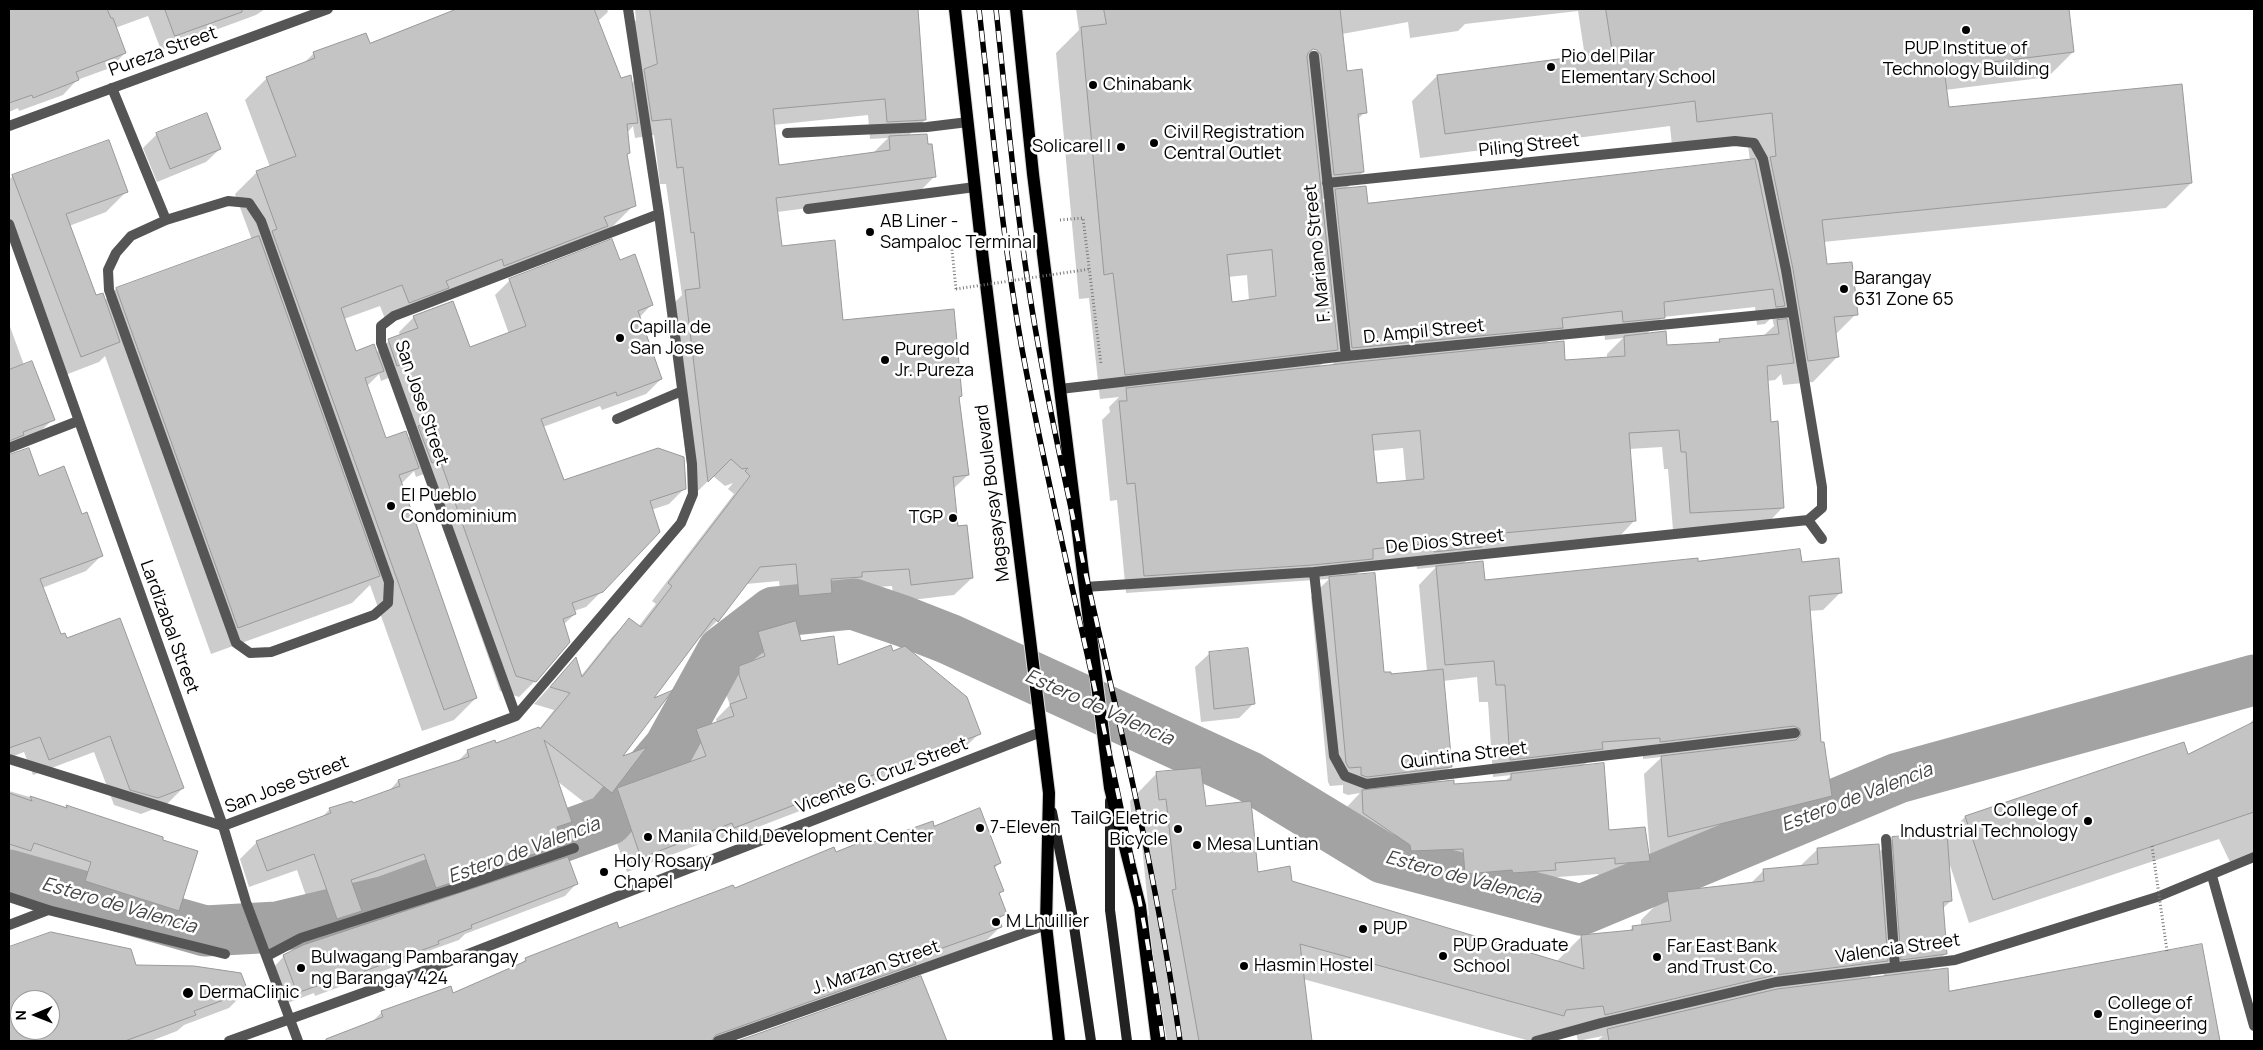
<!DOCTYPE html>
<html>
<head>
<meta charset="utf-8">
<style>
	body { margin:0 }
	#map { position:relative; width:2263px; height:1050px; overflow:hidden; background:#fff; font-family:Manrope,sans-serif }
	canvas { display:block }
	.frame { position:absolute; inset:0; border:10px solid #000; pointer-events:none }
	.north { position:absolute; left:10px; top:990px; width:50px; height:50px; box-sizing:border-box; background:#fff; border:1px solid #999; border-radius:50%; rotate:269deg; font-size:14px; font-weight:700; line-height:20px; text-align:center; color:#000 }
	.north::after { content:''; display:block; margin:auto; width:18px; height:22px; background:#000; clip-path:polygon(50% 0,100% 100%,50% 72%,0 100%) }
</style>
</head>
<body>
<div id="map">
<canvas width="2263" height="1050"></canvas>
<div class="frame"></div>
<div class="north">N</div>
</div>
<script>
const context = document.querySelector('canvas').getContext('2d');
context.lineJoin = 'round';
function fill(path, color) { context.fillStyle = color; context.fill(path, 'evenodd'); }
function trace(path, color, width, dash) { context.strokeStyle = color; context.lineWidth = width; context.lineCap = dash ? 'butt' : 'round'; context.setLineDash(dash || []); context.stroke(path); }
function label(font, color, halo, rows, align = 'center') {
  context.font = font + ' Manrope,sans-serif'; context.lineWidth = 5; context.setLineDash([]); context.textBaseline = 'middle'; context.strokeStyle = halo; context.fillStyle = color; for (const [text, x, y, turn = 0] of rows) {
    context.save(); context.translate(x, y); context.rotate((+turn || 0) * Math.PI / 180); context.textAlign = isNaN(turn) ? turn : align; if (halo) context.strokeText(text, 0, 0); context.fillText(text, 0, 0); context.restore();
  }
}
const shadow = new Path2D(`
	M9,9h256l-9,6 -95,35 -13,-34 -33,12 10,25 -15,15 -33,12 -14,15 -44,16 -1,-3 -9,4z
	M470,9h137l1,3 -10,9 22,59 11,4 8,-8 -6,-53 3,-3 -1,-11h282l8,111 -17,16 27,40 -18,18 -140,18 4,35 61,74 119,75 -3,2 10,77 -15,14 4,39 15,50 -18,17 -60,7 -2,-16 -44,3 -4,4 -16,2 -15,15 -31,2 -3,-31 -33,3 -29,37 -17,17 -2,-1 -48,63 -30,58 23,-8 -35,47 1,1 8,-9 72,-25 -7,-19 15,-15 20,-7 -1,-4 14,-14 -8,-22 14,-15 13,-4 -5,-16 15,-15 42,9 36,25 55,-14 87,81 -15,14 -245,94 -1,-5 -91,35 -25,-71 -8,9 -37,-29 14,40 -13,13 4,10 -17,17 -127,43 -12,-34 -53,19 7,22 -17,17 -23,8 -23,-66 -48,17 -9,-28 17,-17 64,-24 9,-9 22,-5 36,-12 10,-11 59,-19 10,-10 27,-10 1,3 44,-16 15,-19 -20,-6 41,-45 6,17 31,-39 17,-17 9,7 18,-23 -4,-3 82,-107 -6,-5 5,-6 -8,3 -12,-10 -22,22 -23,-189 14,-14 -16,-111h-6l-6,-49 -19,3 -2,-12 -6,7 2,19 -3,4 8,49 -22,22 -225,97 -7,-18 -36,13 11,34h21l13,-12 11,-5 -1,-4 15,-15 55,32 40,-15 -14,-39 15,-15 109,-18 33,42 -13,14 22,61 -15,15 -44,16 -2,-4 -57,21 20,55 122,6 -16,16 -18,6 -49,81 -16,16 -12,4 1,3 -12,11 -28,56 -16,16 -19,-6 -76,-217 -8,3 -2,-6 -13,13 75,214 -22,22 -32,11 -52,-146 -18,18 -141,51 -106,-298 -6,6 -39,15 -51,-137v-60l4,-4 113,16 -20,20 -37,14 26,71 9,4 12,-12 136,-49 -17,-46 22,-22 13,-5 -25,-67 22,-22 35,-13 11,-11 52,-20 4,11zM868,115l2,24 18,-1 -15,15 -95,13 -5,-41zM379,374l2,7 10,-4 21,58 -5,4 -21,1 -19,-54z
	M1076,9h992l5,43 -25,25 -103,13 3,19 243,74 -25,25 -343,34 3,24 30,48 -21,21 3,21 -25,26 -30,3 -2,-11 -6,6 -8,1 3,42 13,84 -17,18 -93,5 -5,-61h-4l-2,-22 -33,2 5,72 -17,18 -140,12 -14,13 21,17 213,-19 104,1 40,29 -18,18 -14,1 11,133 11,52 -18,18 -163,40 -6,-80 18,-17 -19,2v-4l-52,4 -8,7 25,65 41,29 -17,17 -33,3 -1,-6 -53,4 -8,8 -41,4v-4l-48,4 -2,-25 -52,3v-6l-48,-32v-22l14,-15 -12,2 -5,-2v-8l-13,1 -2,-4 -17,-185 18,-18 -203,14 -9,-93 -7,1 -8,-81 8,-8 -1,-5 10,-10 -19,2 -11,-101 -10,1 -23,-246 23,-23zM1578,11l7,46 -148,19 -25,25 8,57 250,-32 2,20 75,-8 3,23 -383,43 -21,-15 17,-17 -6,-52 8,-8 -19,-40 -4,-38 66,-12 2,16 48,-7 7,-7zM1307,47l10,2v2l-11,-1zM1328,198l-6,6 -1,-5zM1247,275l2,26 -18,2 -3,-26zM1755,307l2,18 8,-1 7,-7 2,9 -12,11 -96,10 -20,-12 17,-18zM1604,329l1,11 18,-2 -16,16v4l-43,3 -20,-16 11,-11zM1332,354l2,12 -15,1zM1403,448l3,34 -31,3 -3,-34zM1416,560l1,9 19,-2 -17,18 8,86 -37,4 -7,-1 -28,-98 10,-11zM1477,677l2,25h9l5,75 19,-2 -8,7 -51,4 -19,-2 17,-18 -8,-85z
	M157,134l63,15 -14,13 -49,20 -14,-34z
	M9,324l15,41 29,54 -16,16 -28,13z
	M9,455l29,22 43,39 21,39 -16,16 -44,17 18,48 123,152 -16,16 -26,10 -27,-9 -20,-53 -61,23 -9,-23 -15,6z
	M1247,649l6,55 -14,14 -38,4 -6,-55 14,-13z
	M2254,719v136l-22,11 -13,-27 -250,84 -20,-61 2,39 -9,8 3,45 -18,18 19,34 3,35h-352l6,-5 -25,5 -2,-8 -46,8 -227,-62 8,62h-144l-21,-123 3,-3 -9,-89h-8l-2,-25 27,-28 48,34 52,67 33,8 266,80 25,-25 47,-5 5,-5 8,-1v-6l27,-27 82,-9 13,-13 36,-4 19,-18 61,3 14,-14 53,-2 19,-19 222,-61 58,-28zM1883,964l1,13 -16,2z
	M9,791l96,28 91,33 -18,58 -16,16 -93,-29 7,-19 -55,-18 -7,6 -5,-1z
	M934,827l66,35 -6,7 8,22 -4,4 7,19 -7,6 3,6 -15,15 -265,100h-396l45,-17 12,-12 70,-18 67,-29 7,-6 92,-29 217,-76z
	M576,884l-11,12 -100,38 -6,6 -28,10 -5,5 -111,41 -1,-3 -29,11 -12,-36 11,-12z
	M51,933l85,33 110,25 -17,17 -45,17 -7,6 -26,10h-142v-92zM20,1000h30v30h-30z
	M2201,945l18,96h-265l-5,-27z
	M921,978l22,63h-201z`);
const river = new Path2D(`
	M9,875l196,56 72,-4 109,-26 222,-81 61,-72 53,-96 52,-40 79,-8 50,17 46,18 301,138 133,81 198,52 317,-132 356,-98`);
const building = new Path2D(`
	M9,9h98l4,9h2l13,35 -50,19 3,8 -46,18 -1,-3 -23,8z
	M165,9h77v3l-67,24z
	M457,9h137l27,69 10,-3 7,48 -11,1 3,29 -3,1 9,52 -32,11 4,9 -104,40 -2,-7 -56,22 3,7 -40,15 -7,-18 -61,23 15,43 18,-7 10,27 -19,7 21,60 20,-7 13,37 -20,7 78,223 -33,12 -172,-479 5,-2 -21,-58 40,-15 -30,-79 49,-19 -2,-6 53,-19 4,10z
	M650,9h268l8,111 -39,2 -2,-23 -112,10 6,56 111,-15 -1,-14 38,-2 1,10h4l4,33 -160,21 6,48 53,-6 8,80 111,-11 8,87 -3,1 10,78 -16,2 5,49 9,-1 6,53 -62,7 -2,-16 -47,3v5l-31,2 1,14 -33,3 -3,-32 -36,3 -42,55 -4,-4 -60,80 19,-8 -50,66 24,-9 -35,46 -68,-53 28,82 -15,5 6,17 -127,44 -12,-34 -73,26 11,31 -25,8 -23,-65 -47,17 -11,-30 75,-28 -2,-5 23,-7 1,2 47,-17 -2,-6 71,-23 -2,-7 28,-10 1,3 43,-16 1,2 30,-36 -20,-6 26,-30 6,20 47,-59 12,9 31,-41 -4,-3 82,-107 -5,-5 3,-3 -6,1 -11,-10 -23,23 -23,-192 15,-2 -6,-56 -3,1 -8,-66 -6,1 -6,-49 -19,2 -8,-52 13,-5z
	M1104,9h236l7,62 15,-2 5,44 -9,1 6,58 -30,3 -13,-120 -4,-5 -4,-1 -5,4 -1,4 31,293 -213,25 -12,-102 -9,2 -23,-248 25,-3zM1272,250l4,46 -44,6 -5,-47z
	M1606,9h463l5,43 -130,16 5,39 233,-23 10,99 -370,37 5,44 25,-2 6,53 -24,2 5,40 -31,4 -15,-92 -23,-112 6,-1 -4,-43 -75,9 -2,-21 -250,33 -8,-59 175,-23z
	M207,113l14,36 -51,20 -14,-36z
	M109,140l19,52 -62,22 30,81 7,-2 17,49 -39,15 -69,-182z
	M1755,159l30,147 -9,1 -3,-18 -109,13 1,16 -42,4 -1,-11 -60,7 1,10 -211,20 -17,-159 31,-3 2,17z
	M259,236l121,340 -142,52 -122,-340z
	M612,239l8,21 15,-6 18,51 -15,6 24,68 -45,17 -1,-4 -75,27 23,61 94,-32 26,9 2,32 -36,12 10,31 -57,60 -31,11 4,11 -13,5 7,23 -34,40 -20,-6 -76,-216 -8,3 -14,-37 10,-3 -22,-60 -9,3 -9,-27 30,-11 -5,-12 40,-15 17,46 56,-21 -17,-47z
	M1787,319l7,44 -27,3 4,56 7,-1 6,87 -94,5 -4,-61h-5l-2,-22 -50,3 7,88 -155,14 1,12 -48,5 -1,-9 -60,6v10l-60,6 -169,11 -9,-93 -8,1 -8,-83h8l-1,-13 221,-25 217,-22 1,19 60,-4 -1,-20 42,-5 1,14 53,-3 -1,-3 60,-5 -2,-14zM1420,431l4,48 -47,4 -5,-48z
	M32,361l23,59 -32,12 1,3 -15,6v-71z
	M29,448l10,28 25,-10 18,48 5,-2 16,44 -63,23 21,55 4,-1 2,5 53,-20 64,170 -26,10 -28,-8 -20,-54 -61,24 -9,-23 -31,11v-293z
	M1800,549l2,13 37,-4 3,35 -33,3 12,146h3l8,54 -164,41 -7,-81 135,-16 5,-5 -1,-6 -6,-3 -134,16v-4l-58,4 1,7 -93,11 -5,-75h-9l-2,-24 -49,4 -9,-99 47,-5 2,19 213,-22v3z
	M1375,573l9,99h7v2l52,-5 9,98 -85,10 -6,-2v-8l-12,1 -3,-5 -17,-186z
	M796,621l5,20 33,-5 4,29 53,-20 2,6 12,-5 62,51 14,37 -247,94 -2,-5 -91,35 -24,-70 89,-32 -10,-27 38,-13 -4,-12 17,-6 -8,-23v-9l26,-10 -7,-24z
	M1248,648l7,56 -41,5 -5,-57z
	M2254,722v90l-261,88 -28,-84 219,-74 4,12z
	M1604,763l5,67 36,-3 5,34 -35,3v-6l-60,5 1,7 -43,3 -1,-3 -47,4 -2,-25 -52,2 -1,-6 -47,-32 -1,-23 92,-10v4l57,-4v-6z
	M1201,768l5,38 45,-5 7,71 32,-6 2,15 292,88 -3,-34 52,-5 -1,-4 39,-5 -4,-29 97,-11 -1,-12 55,-5 -1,-16 62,-4 9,117 -113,14 -170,40 -2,-9 -37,4 -2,6 -264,-72 12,97h-113l-27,-151 4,-1 -10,-90 -7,1 -3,-28z
	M9,793l23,8 -2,-5 37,12 -1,-3 97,32v3l35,11 -19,60 -94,-30 6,-19 -57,-19 -3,8 -22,-7z
	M980,808l21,55 -7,3 10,25 -5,2 8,21 -8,3 3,10 -88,31 2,6 -200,71 -5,6h-385v-2l57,-22 -2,-6 70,-25 2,7 73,-32 -1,-3 92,-36 2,6 114,-43 2,3 99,-41 2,5 30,-12 2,4 65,-23 1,5z
	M1947,833l5,68 -9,1 4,52 -46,6 -9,-123z
	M568,857l10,27 -107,41 1,3 -34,13 1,3 -113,41 -1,-2 -28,10 -14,-38 20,-10z
	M51,932l80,17 5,16 58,1 47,7 7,18 -54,20 2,4 -71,26h-116v-94zM20,1000h30v30h-30z
	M2202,944l18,97h-611l-2,-12 170,-40 171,-21 1,23z
	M921,976l26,65h-209z`);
const path = new Path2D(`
	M1060,220l23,-2 18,146
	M956,289l-5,-49 9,-2`);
const service = new Path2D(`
	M112,88l54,132
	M787,133l140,-6 41,-5
	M228,201l21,2 12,18 128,361 -1,21 -14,12 -103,37 -21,1 -14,-10 -127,-353 -1,-20 8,-17 15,-17 35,-16z
	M808,209l167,-22
	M617,419l65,-28
	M1886,839l9,128
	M2212,876l42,150`);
const pedestrian = new Path2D(`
	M9,897l39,13 177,44
	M267,956l34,-18 159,-51 114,-39`);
const minor = new Path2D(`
	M1314,56l32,300
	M1327,183l408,-42 19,2 9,16 23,111 36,217v21l-14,12 14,19
	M1060,389l286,-33 446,-44
	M9,448l69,-27
	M1314,572l20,184 11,20 21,8 429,-51
	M1085,587l229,-15 494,-52
	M516,716l-135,-373v-17l13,-10 265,-102
	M9,759l214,67 293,-110 165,-193 12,-29 -1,-30 -33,-250 -31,-205
	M9,925l39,-15
	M718,1041l328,-116
	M1536,1041l65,-18 175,-41 179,-22 202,-63 97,-40`);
const tertiary = new Path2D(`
	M9,126l319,-117
	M9,224l214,602 23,76 52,139
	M229,1041l203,-73 609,-236`);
const secondary = new Path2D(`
	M1110,801v109l17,131
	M1052,812l20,101 19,128`);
const primary = new Path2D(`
	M955,9l28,251 66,533 -3,132 13,116
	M1016,9l17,165 77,614 30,118 17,135`);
const rail = new Path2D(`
	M979,9c13,113 23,227 43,340 43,232 108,459 141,692
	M996,9c12,112 22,224 42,335 42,233 109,462 142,697`);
const pathBridge = new Path2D(`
	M956,289l134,-20
	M2152,846l15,105`);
const markers = [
	[1966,30,5,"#000"],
	[1551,67,5,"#000"],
	[1093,85,5,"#000"],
	[1154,143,5,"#000"],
	[1121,147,5,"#000"],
	[870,232,5,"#000"],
	[1844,289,5,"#000"],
	[620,338,5,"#000"],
	[885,360,5,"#000"],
	[391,506,5,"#000"],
	[953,518,5,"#000"],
	[2088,821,5,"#000"],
	[980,828,5,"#000"],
	[1178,829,5,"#000"],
	[648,837,5,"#000"],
	[1197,845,5,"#000"],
	[604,872,5,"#000"],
	[996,922,5,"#000"],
	[1363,929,5,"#000"],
	[1443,956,5,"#000"],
	[1657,957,5,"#000"],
	[1244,966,5,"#000"],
	[301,968,5,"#000"],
	[188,993,6,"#000"],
	[2098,1014,5,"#000"]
];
const poiNames = [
	["PUP Institue of",1966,49,"center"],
	["Technology Building",1966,70,"center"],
	["Pio del Pilar",1561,57],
	["Elementary School",1561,78],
	["Chinabank",1103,85],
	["Civil Registration",1164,133],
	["Central Outlet",1164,154],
	["Solicarel I",1111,147,"right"],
	["AB Liner -",880,222],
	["Sampaloc Terminal",880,243],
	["Barangay",1854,279],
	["631 Zone 65",1854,300],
	["Capilla de",630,328],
	["San Jose",630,349],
	["Puregold",895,350],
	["Jr. Pureza",895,371],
	["El Pueblo",401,496],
	["Condominium",401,517],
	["TGP",943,518,"right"],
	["College of",2078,811,"right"],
	["Industrial Technology",2078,832,"right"],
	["TailG Eletric",1168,819,"right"],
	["Bicycle",1168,840,"right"],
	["7-Eleven",990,828],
	["Manila Child Development Center",658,837],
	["Mesa Luntian",1207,845],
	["Holy Rosary",614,862],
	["Chapel",614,883],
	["M Lhuillier",1006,922],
	["PUP",1373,929],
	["PUP Graduate",1453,946],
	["School",1453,967],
	["Far East Bank",1667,947],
	["and Trust Co.",1667,968],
	["Bulwagang Pambarangay",311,958],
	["ng Barangay 424",311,979],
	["Hasmin Hostel",1254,966],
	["DermaClinic",199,993],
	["College of",2108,1004],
	["Engineering",2108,1025]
];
const streetNames = [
	["Pureza Street",163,52,-20],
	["Piling Street",1529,146,-6],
	["F. Mariano Street",1318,253,-96],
	["D. Ampil Street",1424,332,-6],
	["San Jose Street",421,403,71],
	["Magsaysay Boulevard",993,493,-97],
	["De Dios Street",1445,542,-6],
	["Lardizabal Street",169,627,70],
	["Quintina Street",1464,756,-7],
	["Vicente G. Cruz Street",882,776,-21],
	["San Jose Street",287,785,-21],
	["Valencia Street",1898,949,-8],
	["J. Marzan Street",876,968,-19]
];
const waterNames = [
	["Estero de Valencia",1099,708,24],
	["Estero de Valencia",1857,798,-21],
	["Estero de Valencia",524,851,-20],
	["Estero de Valencia",1463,878,15],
	["Estero de Valencia",119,906,16]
];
fill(shadow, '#0003');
trace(river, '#a3a3a3', 51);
fill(building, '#c4c4c4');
trace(building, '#999', 1);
trace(primary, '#dbdbdb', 14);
trace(path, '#777', 3, [1, 2.5]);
trace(service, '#555', 10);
trace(pedestrian, '#555', 10);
trace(minor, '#555', 10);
trace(tertiary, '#555', 10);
trace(secondary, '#222', 10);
trace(primary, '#000', 12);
trace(rail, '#000', 5.5);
trace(rail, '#fff', 4, [11]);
trace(pathBridge, '#777', 3, [1, 2.5]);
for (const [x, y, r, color] of markers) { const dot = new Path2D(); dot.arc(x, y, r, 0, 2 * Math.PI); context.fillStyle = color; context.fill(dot); trace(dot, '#fff', 2); }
label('18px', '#000', '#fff', poiNames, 'left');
label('18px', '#000', '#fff', streetNames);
label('italic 19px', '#444', '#fff', waterNames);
</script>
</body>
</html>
